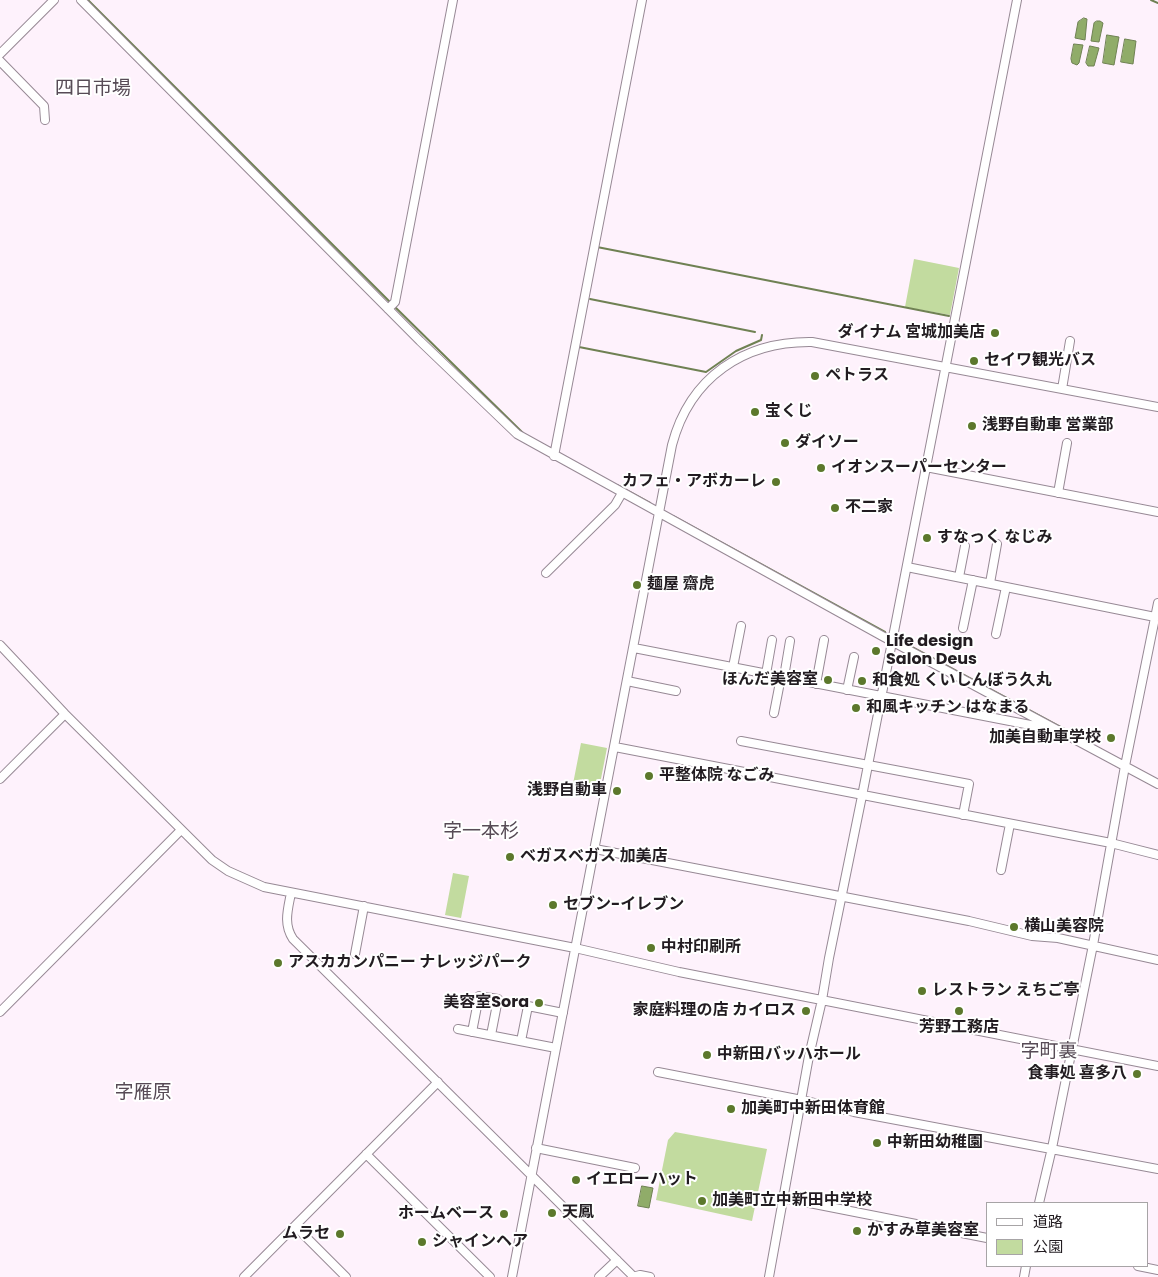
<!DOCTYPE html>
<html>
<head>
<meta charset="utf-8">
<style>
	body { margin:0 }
	#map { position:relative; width:1158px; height:1277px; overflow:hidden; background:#fef2fc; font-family:Poppins,"Noto Sans JP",sans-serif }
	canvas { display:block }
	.legend { position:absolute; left:986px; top:1202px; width:162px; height:65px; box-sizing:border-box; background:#fff; border:1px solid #a7a4a6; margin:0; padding:6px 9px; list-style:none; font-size:15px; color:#221c21 }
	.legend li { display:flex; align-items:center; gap:10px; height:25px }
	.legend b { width:25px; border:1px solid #a7a4a6 }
</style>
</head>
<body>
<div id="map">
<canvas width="1158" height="1277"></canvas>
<ul class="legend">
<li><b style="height:6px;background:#fff"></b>道路</li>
<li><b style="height:14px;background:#c2db9f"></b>公園</li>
</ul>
</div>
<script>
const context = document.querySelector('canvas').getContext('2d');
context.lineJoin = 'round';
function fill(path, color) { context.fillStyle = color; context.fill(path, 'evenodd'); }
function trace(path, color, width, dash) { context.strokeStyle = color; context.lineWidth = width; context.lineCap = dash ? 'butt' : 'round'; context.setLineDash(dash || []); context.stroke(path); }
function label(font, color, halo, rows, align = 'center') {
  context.font = font + ' Poppins,"Noto Sans JP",sans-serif'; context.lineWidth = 4; context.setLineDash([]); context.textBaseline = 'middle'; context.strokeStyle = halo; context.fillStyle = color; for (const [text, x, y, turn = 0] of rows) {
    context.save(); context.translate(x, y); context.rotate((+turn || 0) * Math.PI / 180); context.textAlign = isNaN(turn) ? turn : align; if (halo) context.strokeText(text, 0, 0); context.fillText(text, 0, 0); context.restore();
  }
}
const green = new Path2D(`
	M914,259l45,9 -9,47 -45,-8z
	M581,743l26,5 -9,46 -26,-5z
	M453,873l16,3 -8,42 -16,-3z
	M675,1132l92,17 -15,72 -96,-21 12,-60z`);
const water = new Path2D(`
	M1084,18l3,1 -2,21 -10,-2 3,-16z
	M1097,21h3l3,2 -4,19 -8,-1 3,-18z
	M1107,35l12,2 -5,28 -11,-2z
	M1125,39l11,2 -3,23 -12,-2z
	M1074,44l9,1 -4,18 -2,2 -5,-2 -1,-4z
	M1090,46l9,2 -5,18h-6l-2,-3z
	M642,1186l11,2 -4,20 -11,-2z`);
const stream = new Path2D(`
	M88,0l304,304
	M1151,0l7,3
	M597,247l352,69
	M590,299l165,33
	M395,307l128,126
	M579,347l127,25 30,-21 25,-11 1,-5
	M617,485l33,18
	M673,516l212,116
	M899,640l193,104`);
const minor = new Path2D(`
	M81,0l339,341 97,93 367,203 274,147
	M0,54l54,-54
	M0,61l44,45 1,14
	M388,309l7,-7 58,-302
	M1062,389l8,-48
	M554,456l88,-456
	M926,467l232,45
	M1058,493l9,-50
	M907,567l248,50
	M546,573l69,-68 7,-12
	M959,577l6,-31
	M990,583l7,-39
	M963,628l10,-48
	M996,634l10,-47
	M0,645l65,69 147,146 16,11 36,16 311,61 104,24 479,94
	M634,648l417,81
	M733,667l8,-41
	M766,674l6,-34
	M784,677l6,-36
	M627,681l49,10
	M816,684l8,-44
	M847,690l7,-33
	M774,713l7,-36
	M741,741l228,43 -6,31
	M615,747l496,96 47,12
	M0,779l65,-65
	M595,849l374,72 63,15 26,2 100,22
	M1001,870l9,-46
	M291,893c-3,16 -8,31 2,46l341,338
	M355,954l9,-48
	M0,1012l181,-182
	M458,1029l98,19
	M472,1032l7,-36 19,3 -7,36
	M521,1041l7,-35 35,7
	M658,1072l144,28 52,12 304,57
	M536,1148l99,20
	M366,1154l124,123
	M784,1198l203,40
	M1039,1203l13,-55 41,-203 32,-179 33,-163
	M295,1226l51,51
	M1138,1266l20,4
	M244,1277l194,-195
	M512,1277l160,-832c18,-68 72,-104 140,-103l346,65
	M599,1277l18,-17
	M632,1277l8,-2 10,2
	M769,1277l40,-221 13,-56 7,-42 33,-162 155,-796
	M1024,1277l2,-11`);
const markers = [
	[995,333,5,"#5c782c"],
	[974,361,5,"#5c782c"],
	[815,376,5,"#5c782c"],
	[755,412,5,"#5c782c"],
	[972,426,5,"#5c782c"],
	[785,443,5,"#5c782c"],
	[821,468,5,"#5c782c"],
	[776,482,5,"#5c782c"],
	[835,508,5,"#5c782c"],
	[927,538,5,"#5c782c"],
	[637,585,5,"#5c782c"],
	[876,651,5,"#5c782c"],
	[828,680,5,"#5c782c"],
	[862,681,5,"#5c782c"],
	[856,708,5,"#5c782c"],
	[1111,738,5,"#5c782c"],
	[649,776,5,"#5c782c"],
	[617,791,5,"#5c782c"],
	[510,857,5,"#5c782c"],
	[553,905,5,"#5c782c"],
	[1014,927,5,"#5c782c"],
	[651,948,5,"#5c782c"],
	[278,963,5,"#5c782c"],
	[922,991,5,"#5c782c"],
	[539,1003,5,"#5c782c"],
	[806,1011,5,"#5c782c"],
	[959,1011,5,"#5c782c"],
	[707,1055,5,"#5c782c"],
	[1137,1074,5,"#5c782c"],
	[731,1109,5,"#5c782c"],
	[877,1143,5,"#5c782c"],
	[576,1180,5,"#5c782c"],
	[702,1201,5,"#5c782c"],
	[552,1213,5,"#5c782c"],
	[504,1214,5,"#5c782c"],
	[857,1231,5,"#5c782c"],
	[340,1234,5,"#5c782c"],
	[422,1242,5,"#5c782c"]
];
const poiNames = [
	["ダイナム 宮城加美店",985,333,"right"],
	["セイワ観光バス",984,361],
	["ペトラス",825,376],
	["宝くじ",765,412],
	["浅野自動車 営業部",982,426],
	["ダイソー",795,443],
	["イオンスーパーセンター",831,468],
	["カフェ・アボカーレ",766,482,"right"],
	["不二家",845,508],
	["すなっく なじみ",937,538],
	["麺屋 齋虎",647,585],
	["Life design",886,642],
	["Salon Deus",886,660],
	["ほんだ美容室",818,680,"right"],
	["和食処 くいしんぼう久丸",872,681],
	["和風キッチン はなまる",866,708],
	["加美自動車学校",1101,738,"right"],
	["平整体院 なごみ",659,776],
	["浅野自動車",607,791,"right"],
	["ベガスベガス 加美店",520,857],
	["セブン-イレブン",563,905],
	["横山美容院",1024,927],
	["中村印刷所",661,948],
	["アスカカンパニー ナレッジパーク",288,963],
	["レストラン えちご亭",932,991],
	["美容室Sora",529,1003,"right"],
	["家庭料理の店 カイロス",796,1011,"right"],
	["芳野工務店",959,1028,"center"],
	["中新田バッハホール",717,1055],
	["食事処 喜多八",1127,1074,"right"],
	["加美町中新田体育館",741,1109],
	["中新田幼稚園",887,1143],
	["イエローハット",586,1180],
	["加美町立中新田中学校",712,1201],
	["天鳳",562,1213],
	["ホームベース",494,1214,"right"],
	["かすみ草美容室",867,1231],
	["ムラセ",330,1234,"right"],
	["シャインヘア",432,1242]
];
const quarterNames = [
	["四日市場",93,89],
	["字一本杉",481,832],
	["字町裏",1049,1052],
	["字雁原",143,1093]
];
fill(green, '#c2db9f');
fill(water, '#90ac69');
trace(water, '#6f8153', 1);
trace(stream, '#6f8153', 2);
trace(minor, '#978995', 10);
trace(minor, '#fff', 8);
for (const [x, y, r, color] of markers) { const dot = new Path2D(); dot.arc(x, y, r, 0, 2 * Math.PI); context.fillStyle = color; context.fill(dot); trace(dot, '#fff', 2); }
label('bold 16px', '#221c21', '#fff', poiNames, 'left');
label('19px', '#574b56', '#fff', quarterNames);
</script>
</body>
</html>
